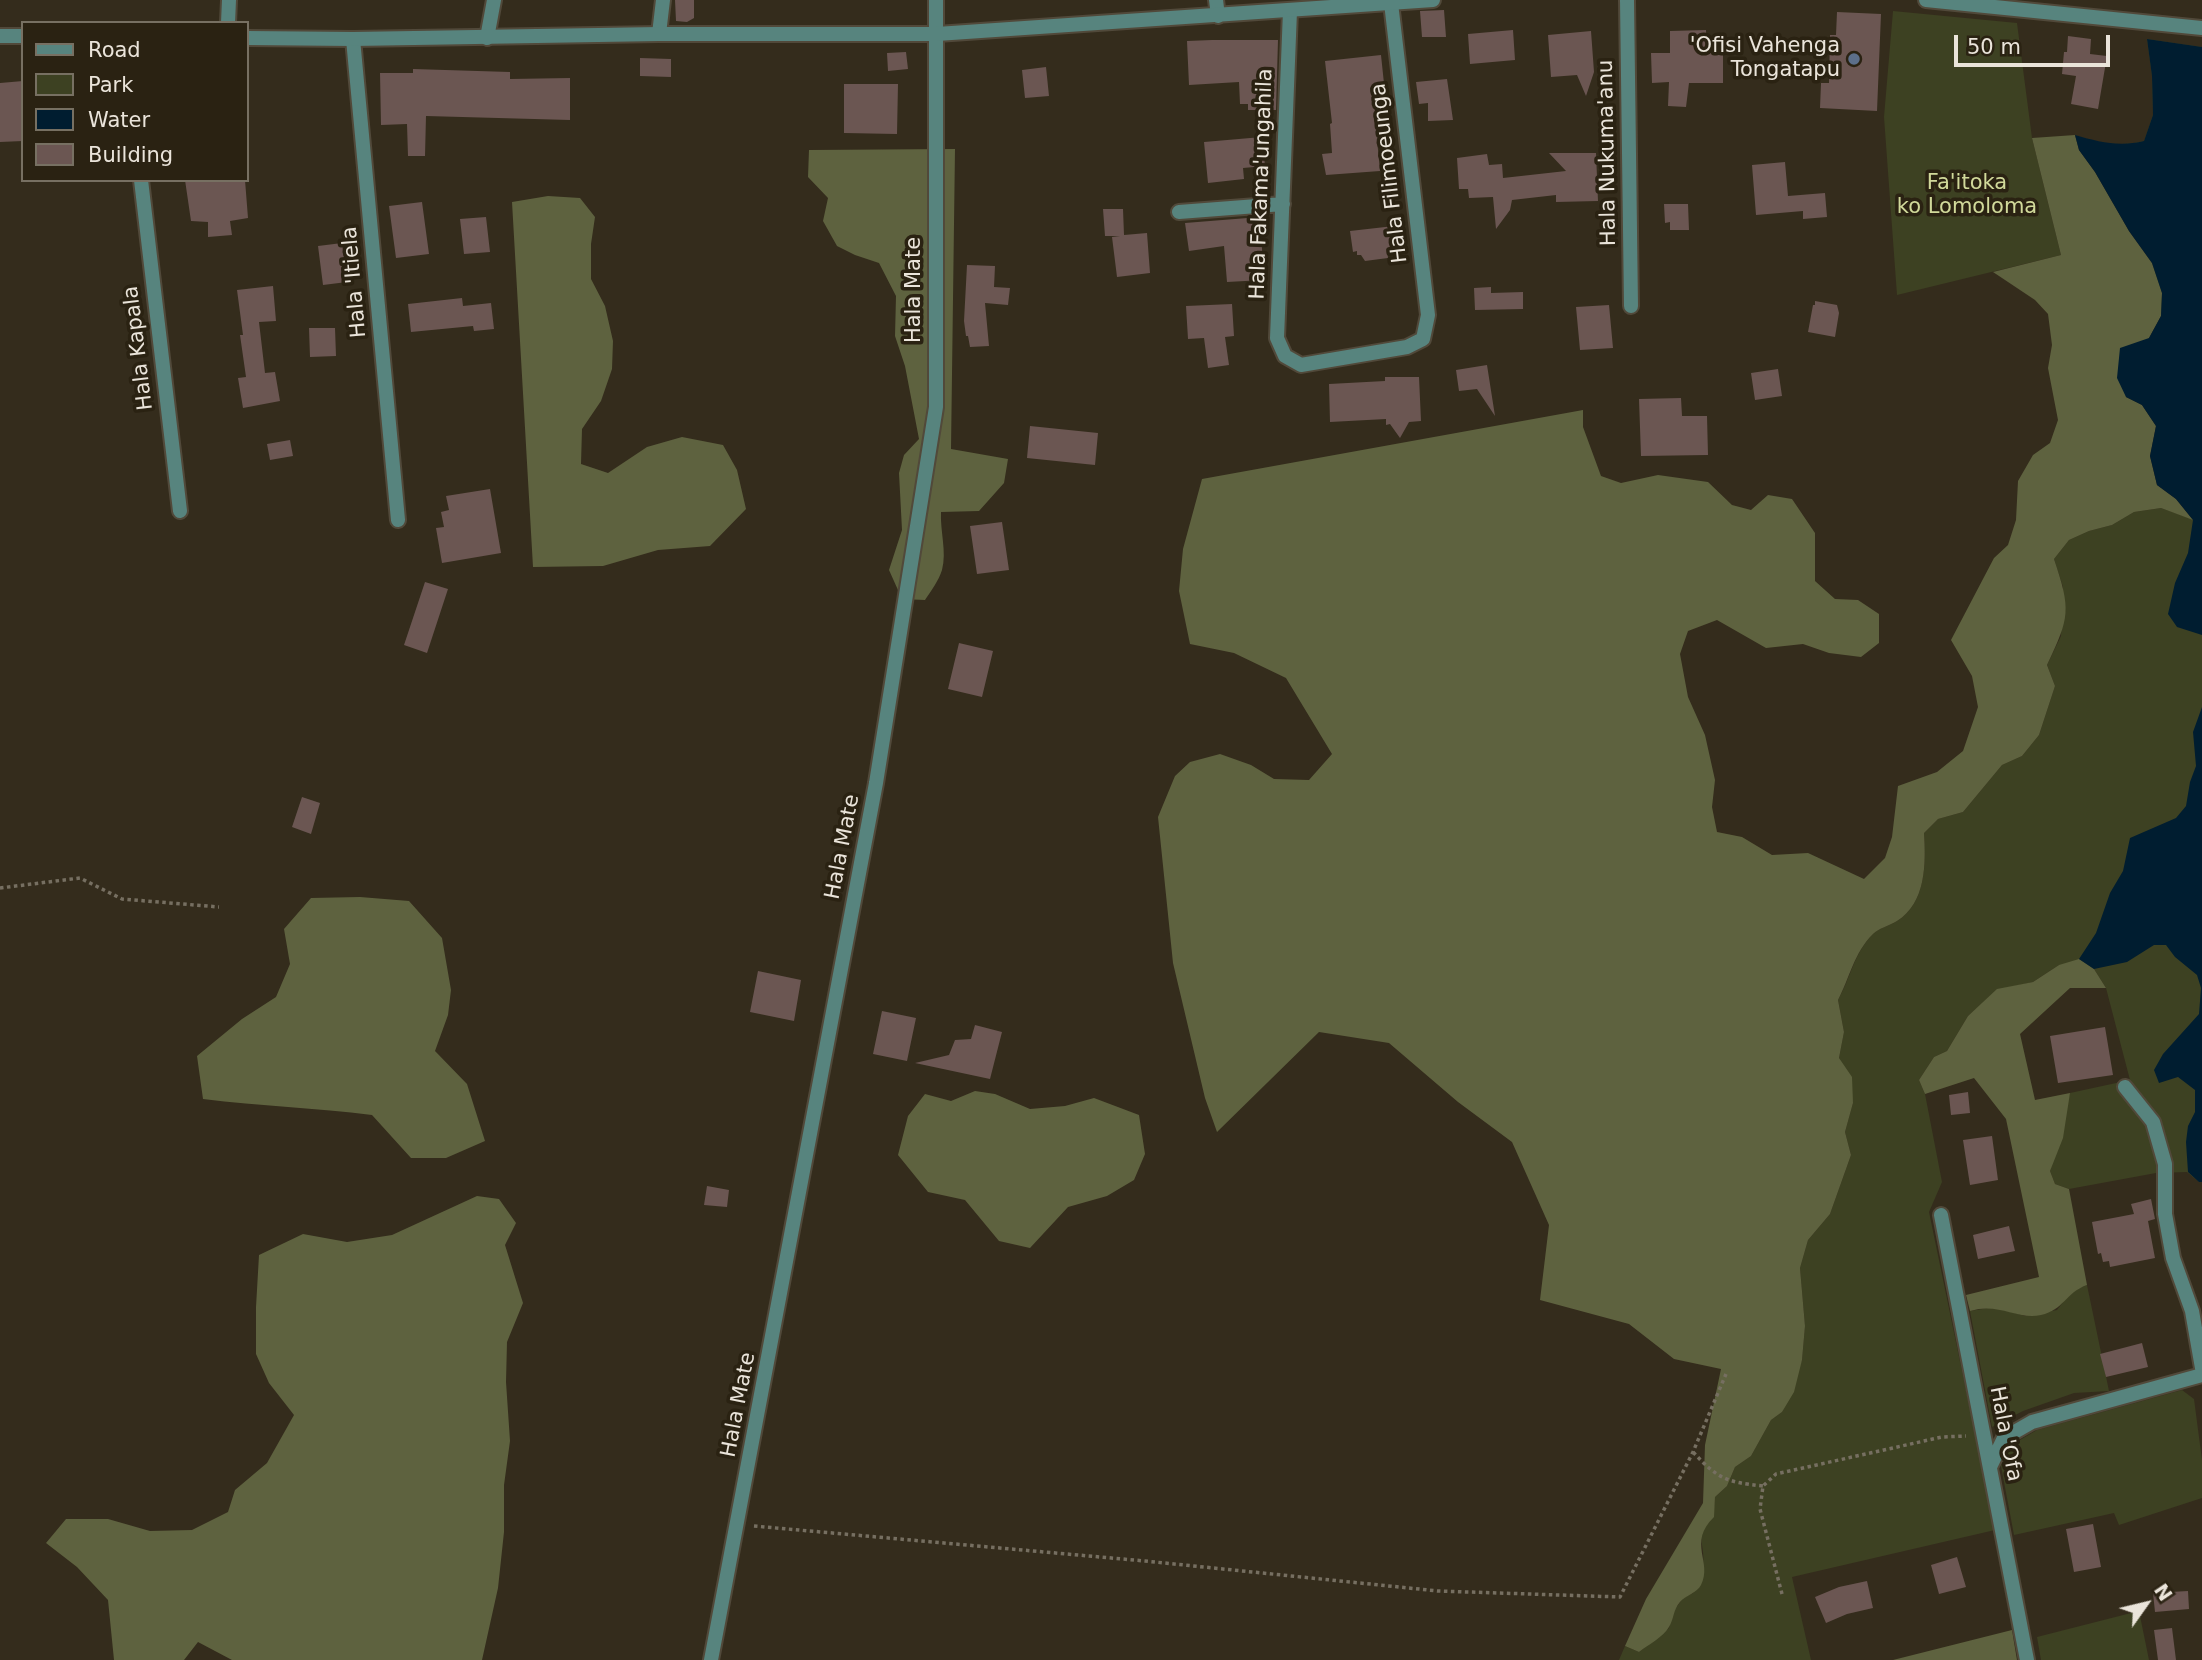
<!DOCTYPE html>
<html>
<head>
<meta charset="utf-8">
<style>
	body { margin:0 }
	#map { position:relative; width:2202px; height:1660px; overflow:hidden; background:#342c1c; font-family:"DejaVu Sans",sans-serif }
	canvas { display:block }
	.legend { position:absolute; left:21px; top:21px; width:228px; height:161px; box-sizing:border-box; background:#2a2212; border:2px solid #777062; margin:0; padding:9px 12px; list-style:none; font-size:21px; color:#eae4da }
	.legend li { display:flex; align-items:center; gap:14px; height:35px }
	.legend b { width:35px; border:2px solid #777062 }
	.north { position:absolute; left:2111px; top:1569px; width:70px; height:70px; -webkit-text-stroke:5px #2a2212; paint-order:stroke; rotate:56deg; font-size:19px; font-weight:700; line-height:28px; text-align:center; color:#eae4da }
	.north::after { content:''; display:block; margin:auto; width:24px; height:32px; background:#eae4da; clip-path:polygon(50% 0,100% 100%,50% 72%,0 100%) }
	.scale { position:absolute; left:1954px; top:35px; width:156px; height:32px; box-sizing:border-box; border:4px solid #eae4da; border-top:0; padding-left:9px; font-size:21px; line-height:24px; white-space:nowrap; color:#eae4da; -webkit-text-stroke:5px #2a2212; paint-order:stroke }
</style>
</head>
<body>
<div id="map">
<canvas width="2202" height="1660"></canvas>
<ul class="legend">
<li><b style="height:9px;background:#57847e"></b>Road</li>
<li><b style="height:19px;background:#3d4122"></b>Park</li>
<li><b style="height:19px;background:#001d30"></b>Water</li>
<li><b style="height:19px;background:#6b5652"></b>Building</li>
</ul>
<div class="north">N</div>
<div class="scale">50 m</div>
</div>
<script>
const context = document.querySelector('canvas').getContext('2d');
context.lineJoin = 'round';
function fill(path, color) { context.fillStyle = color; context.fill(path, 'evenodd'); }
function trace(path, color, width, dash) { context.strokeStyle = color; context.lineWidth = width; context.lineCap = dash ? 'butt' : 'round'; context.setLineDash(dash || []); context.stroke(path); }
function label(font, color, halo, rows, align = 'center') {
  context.font = font + ' "DejaVu Sans",sans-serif'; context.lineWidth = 7; context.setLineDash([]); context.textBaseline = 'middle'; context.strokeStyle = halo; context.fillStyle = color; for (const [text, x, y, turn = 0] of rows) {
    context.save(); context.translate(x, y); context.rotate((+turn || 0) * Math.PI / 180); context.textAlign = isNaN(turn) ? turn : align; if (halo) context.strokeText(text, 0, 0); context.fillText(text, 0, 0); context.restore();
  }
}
const green = new Path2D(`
	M1893,11l124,12 15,115 29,117 -164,40 -13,-178z
	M2147,39l55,8v1135h-3l-12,-10 -31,1 -87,16 -14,-5 -5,-13 20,-78 60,-13 -24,-92 -12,-19 -35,-4 -26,17 -36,8 -29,26 -21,35 -13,6 -15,23 6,14 17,88 -13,30 66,318 -203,47 19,83h-192l6,-14 14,6 30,-24 4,-16 10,-14 10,-5c3,-9 9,-19 10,-28 3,-21 -10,-28 10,-48l2,-20 12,-11 8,-19 16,-11 20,-36 11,-8 20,-52 3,-34 -5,-58 8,-28 22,-26 21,-59 -6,-23 8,-29 -14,-45 5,-26 -6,-32c13,-23 16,-47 35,-66 6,-6 16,-8 24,-13 29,-18 29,-57 27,-88l14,-14 25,-7 39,-47 20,-9 17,-21 16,-49 -8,-21 14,-29 2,-49 -9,-28 15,-19 20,-9 23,-6 22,-13 27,-4 31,11 -40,-256 -77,-128c24,8 44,12 69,6l9,-26 -1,-39z
	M2087,1285l22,106 -35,2 -51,18 -31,16 -22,-116 24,-4 31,9 32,-6c9,-12 15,-20 30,-25z
	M2182,1390l12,9 8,61v38l-83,27 -5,-12 -100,22 -13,-69 12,-22 24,-14z
	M2139,1611l10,49h-108l-4,-23z`);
const forest = new Path2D(`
	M2075,135l4,15 16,22 34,59 23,32 10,30 -1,23 -12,22 -23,59 16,8 14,21 -6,30 7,29 19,14 17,21 -32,-12 -27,4 -22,13 -23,6 -20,9 -15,19c17,51 16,58 -7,106l8,21 -16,49 -17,21 -20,9 -39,47 -25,7 -14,14c2,31 2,70 -27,88 -8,5 -18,7 -24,13 -19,19 -23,43 -35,66l6,32 -5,26 13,19 1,26 -8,29 6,23 -21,59 -22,26 -8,28 5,58 -3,34 -8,32 -12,20 -11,8 -20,36 -16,11 -8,19 -12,11 -1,20c-27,26 -1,45 -13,68 -4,8 -15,10 -21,17 -7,8 -6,17 -11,25 -6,10 -21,18 -30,25l-14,-6 21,-47 57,-96 2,-58 16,-76 -47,-10 -45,-35 -89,-24 9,-75 -37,-83 -54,-40 -69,-59 -70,-11 -102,100 -12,-34 -32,-135 -15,-146 17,-41 15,-14 30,-8 31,11 23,14 35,1 23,-26 -46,-76 -52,-25 -44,-9 -11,-53 4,-42 19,-70 381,-69v17l18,49 20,7 37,-8 50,7 24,23 19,5 17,-15 24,4 23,34v48l20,18 23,1 21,14v29l-18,14 -32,-4 -26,-9 -37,4 -49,-28 -29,11 -8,23 8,43 17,38 10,45 -3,27 5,25 25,5 30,18 36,-2 56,26 21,-21 7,-21 6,-51 39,-14 26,-21 15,-44 -6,-31 -21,-36 43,-82 14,-13 8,-25 2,-39 15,-26 17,-12 8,-23 -10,-52 4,-23 -4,-31 -13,-14 -42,-28 68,-17 -29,-117z
	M955,149l-4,300 57,10 -4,24 -25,28 -38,1c-1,19 6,40 1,58 -3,10 -11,21 -17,30l-23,-1 -13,-29 13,-40 -3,-57 5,-18 15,-16 -14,-73 -10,-30 1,-40 -17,-33 -24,-8 -18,-9 -14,-25 5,-23 -20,-21 1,-27z
	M548,196l32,2 15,19 -4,27v35l14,27 8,35 -1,28 -11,32 -19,28 -1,35 27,9 39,-26 35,-10 41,8 14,25 9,39 -36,37 -52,4 -55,16 -70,1 -21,-365z
	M360,897l49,4 33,37 9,52 -3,25 -13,36 32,33 18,57 -39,17h-35l-39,-43c-56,-7 -112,-9 -169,-16l-6,-43 45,-37 34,-22 14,-33 -6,-35 27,-31z
	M2079,959l15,10 12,19h-36l-50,46 15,66 35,-7 -7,45 -13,33 5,13 14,5 18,96c-22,8 -23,25 -46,30 -25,5 -42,-13 -71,-4l-4,-16 73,-18 -33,-158 -32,-41 -49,16 -6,-14 15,-23 13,-6 21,-35 29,-27 36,-7 26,-17z
	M975,1091l20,3 35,15 35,-3 29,-8 45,17 6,39 -11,26 -27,16 -39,11 -38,41 -31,-7 -34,-41 -37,-8 -30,-37 10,-39 17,-22 26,7z
	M477,1196l22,3 17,24 -11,22 18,58 -16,39 -1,40 4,59 -6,44v47l-6,56 -16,72h-250l-34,-18 -14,18h-70l-6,-60 -31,-33 -31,-24 20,-24h42l42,12 42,-1 36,-18 7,-22 32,-27 27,-48 -25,-32 -13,-29v-47l3,-52 44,-21 44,8 45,-7z
	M2012,1630l5,30h-124z`);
const water = new Path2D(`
	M2147,39l55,8v588l-25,-8 -9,-13 7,-31 13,-30 5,-33 -17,-21 -19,-14 -7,-29 6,-30 -14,-21 -16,-8 -9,-19 3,-30 29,-10 12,-22 1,-23 -10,-30 -23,-32 -34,-59 -16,-22 -4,-15c24,7 44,12 69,6l9,-26 -1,-39z
	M2202,707v475h-3l-11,-10 -2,-30 2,-16 7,-14v-22l-17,-13 -19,6 -5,-13 9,-16 36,-40 2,-26 -4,-13 -22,-18 -9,-12h-12l-27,17 -33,7 -15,-10 17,-26 14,-40 13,-22 7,-33 46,-20 10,-12 4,-24 6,-16 -3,-34z`);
const building = new Path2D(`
	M675,0h19v18l-7,4 -11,-1z
	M1444,10l2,27h-24l-2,-26z
	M1837,12l44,2 -4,97 -57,-3 1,-25h8l1,-48h6z
	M1513,30l2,30 -45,4 -2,-30z
	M1706,30l1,21h16v32h-34l-3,24 -18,-1 1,-24 -17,1 -1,-30h19v-22z
	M1591,31l3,41 -8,24 -9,-21 -26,2 -3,-42z
	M2068,36l23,3 -1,15 17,2 -9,53 -27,-5 5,-28 -14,-2 2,-22h3z
	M1212,40h66l-2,70h-28v-6h-8l-1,-22 -50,3 -2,-44z
	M906,52l2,17 -20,2 -1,-18z
	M1381,55l4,38h-5l4,45 -7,1 3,32 -54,4 -4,-21 10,-1 -2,-29 2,-1 -7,-62z
	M640,58l31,1v18l-31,-1z
	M1046,67l3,29 -24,2 -3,-28z
	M413,69l97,3v7l60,-1v42l-144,-4 -1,40h-17l-1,-32 -26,1 -1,-52h33z
	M1447,79l6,41 -25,1v-18l-9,1 -3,-22z
	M23,81v60l-23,1v-59z
	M844,84h54l-1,50 -53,-1z
	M1262,137l3,29 -22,2 1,11 -36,4 -4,-41z
	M1549,153h47l2,48 -42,1v-7l-44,5 -2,10 -14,19 -3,-32 -24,1 -1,-9h-9l-2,-31 30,-4 2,11 13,-1 1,14 63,-7z
	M1785,162l3,34 37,-3 2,24 -24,2v-8l-47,4 -4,-50z
	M185,180h60l3,38 -18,3 2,14 -24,2v-15l-17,-1z
	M422,202l7,52 -33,4 -7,-52z
	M1664,204h24l1,26h-19v-8l-5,1z
	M1103,209h20l1,26 23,-2 3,40 -33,4 -5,-40 8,-1h-15z
	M486,217l4,35 -26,2 -4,-35z
	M1260,217l4,63 -37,2 -3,-36 -35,5 -4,-28z
	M1394,226l2,21 -9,1 1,10 -23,3 -4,-6h-4v-4l-4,1 -3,-21z
	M342,243l5,39 -24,3 -5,-39z
	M967,265l28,1 -1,21 16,1 -2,17 -23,-2 4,43 -19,1 -2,-11h-2l-2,-15z
	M273,286l3,35 -17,1 6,51 10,-1 5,29 -37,7 -5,-30 8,-1 -6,-42h3l-6,-45z
	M1491,287v6l32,-1v17l-48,1 -1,-22z
	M462,298l1,8 28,-3 3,26 -20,2 -1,-5 -62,6 -3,-28z
	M1815,301l22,4 2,8 -4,24 -27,-5 5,-27h2z
	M1232,304l2,32 -9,1 4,28 -21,3 -4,-30 -16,1 -2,-33z
	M1609,305l4,43 -33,2 -4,-43z
	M309,328h26l1,28 -26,1z
	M1487,365l8,51 -18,-27 -18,2 -3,-21z
	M1778,369l4,27 -27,4 -4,-27z
	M1385,377h34l2,44 -12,1 -9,16 -10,-14 -4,1v-6l-56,3 -1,-38 56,-3z
	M1681,398l1,18h25l1,39 -67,1 -2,-57z
	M1030,426l68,7 -3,32 -68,-7z
	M290,440l3,16 -23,4 -3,-16z
	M490,489l11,64 -59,10 -6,-35 8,-1 -3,-15 8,-2 -3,-14z
	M1002,522l7,48 -32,4 -7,-48z
	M425,582l23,7 -21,64 -23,-8z
	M959,643l34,8 -11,46 -34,-8z
	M302,797l18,6 -9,31 -19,-7z
	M758,971l43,9 -7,41 -44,-9z
	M882,1011l34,7 -9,43 -34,-7z
	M975,1025l27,7 -12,47 -75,-16 34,-8 6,-15 16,-1z
	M2105,1027l8,48 -55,8 -8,-47z
	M1968,1092l2,21 -19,2 -2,-20z
	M1992,1136l6,44 -28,5 -7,-45z
	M707,1186l22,4 -2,17 -23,-2z
	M2151,1199l4,20 -7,2 7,37 -45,9 -1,-6 -6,1 -2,-9 -3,1 -6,-32 42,-8 -3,-10z
	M2009,1226l6,25 -37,8 -5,-24z
	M2142,1343l6,24 -42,10 -6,-23z
	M2093,1524l8,43 -27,5 -8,-43z
	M1957,1557l9,30 -27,7 -8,-29z
	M1867,1581l6,27 -26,6 -21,9 -11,-26 24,-10z
	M2188,1591l1,18 -34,3 -2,-19z
	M2172,1628l4,32h-18l-4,-30z`);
const path = new Path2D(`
	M0,888l80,-10 42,21 97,8
	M1693,1452c25,27 33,30 70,34
	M754,1526l391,35 293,30 182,6 73,-145 33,-78
	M1782,1594l-22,-85 3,-23 13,-12 166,-37 24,-1`);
const minor = new Path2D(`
	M1216,0l2,16
	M1627,0l4,306
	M1290,11l-13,327 8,18 16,9 106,-18 16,-8 5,-24 -37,-312
	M228,23l1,-23
	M659,34l4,-34
	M487,38l7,-38
	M353,39l45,481
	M141,180l39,331
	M1179,212l104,-8
	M2125,1087l28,35 12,42v50l8,44 19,53 10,57
	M1941,1215l86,445
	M1990,1467l14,-29 28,-16 170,-47
	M711,1660l165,-877 60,-376v-407`);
const tertiary = new Path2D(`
	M1926,0l276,28
	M0,36h23
	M247,38l106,1 306,-5h278l496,-34`);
const markers = [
	[1854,59,7,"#5c6f8a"]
];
const poiNames = [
	["'Ofisi Vahenga",1840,47],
	["Tongatapu",1840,71]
];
const streetNames = [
	["Hala Nukuma'anu",1608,153,-91],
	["Hala Filimoeunga",1390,173,-97],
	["Hala Fakama'ungahila",1262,184,-88],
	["Hala 'Itiela",355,282,-95],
	["Hala Mate",915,290,-90],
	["Hala Kapala",139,348,-97],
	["Hala Mate",843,847,-79],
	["Hala Mate",739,1405,-79],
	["Hala 'Ofa",2005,1434,79]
];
const parkNames = [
	["Fa'itoka",1967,184],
	["ko Lomoloma",1967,208]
];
fill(green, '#3d4122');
fill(forest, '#5e623f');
fill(water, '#001d30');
fill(building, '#6b5652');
trace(minor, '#51493a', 18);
trace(tertiary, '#51493a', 18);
trace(path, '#766f61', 3.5, [3.5, 3.5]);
trace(minor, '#57847e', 14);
trace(tertiary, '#57847e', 14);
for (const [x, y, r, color] of markers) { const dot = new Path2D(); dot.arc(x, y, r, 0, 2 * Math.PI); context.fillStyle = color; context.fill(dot); trace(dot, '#2a2212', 2.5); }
label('21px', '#eae4da', '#2a2212', poiNames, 'right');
label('21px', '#eae4da', '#2a2212', streetNames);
label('21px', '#d1d99a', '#2a2212', parkNames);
</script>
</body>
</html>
